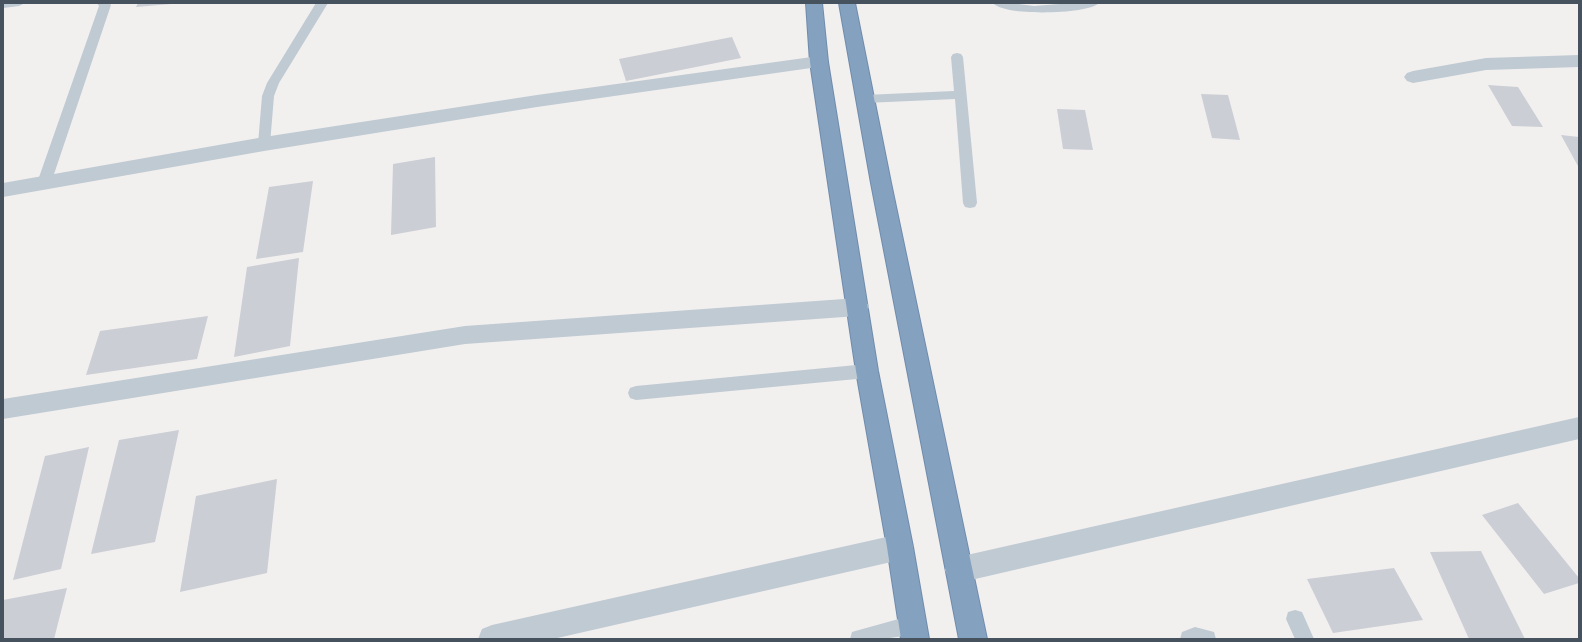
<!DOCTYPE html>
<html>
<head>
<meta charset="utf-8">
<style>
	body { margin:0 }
	#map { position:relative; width:1582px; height:642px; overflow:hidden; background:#f2efef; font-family:"Titillium Web",sans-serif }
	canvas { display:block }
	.frame { position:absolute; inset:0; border:4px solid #46525e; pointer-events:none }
</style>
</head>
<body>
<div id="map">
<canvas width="1582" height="642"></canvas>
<div class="frame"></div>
</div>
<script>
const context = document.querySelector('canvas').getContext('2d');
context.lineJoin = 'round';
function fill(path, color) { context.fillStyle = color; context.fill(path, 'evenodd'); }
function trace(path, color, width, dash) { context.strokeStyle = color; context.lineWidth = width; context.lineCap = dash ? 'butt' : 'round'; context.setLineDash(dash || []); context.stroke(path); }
const building = new Path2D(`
	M138,3h32l1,1 -35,3z
	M732,37l9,21 -115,23 -7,-22z
	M1488,85l30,2 25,40 -31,-1z
	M1201,94l27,1 12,45 -28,-2z
	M1057,109l28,1 8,40 -30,-1z
	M1561,135l18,2v31z
	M435,157l1,70 -45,8 2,-71z
	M313,181l-10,71 -47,7 13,-72z
	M299,258l-9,88 -56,11 13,-90z
	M208,316l-11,43 -111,16 14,-44z
	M179,430l-24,112 -64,12 28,-114z
	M89,447l-28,122 -48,11 32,-124z
	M277,479l-10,94 -87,19 16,-96z
	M1518,503l61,75v5l-35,11 -62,-79z
	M1481,551l44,88h-56l-39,-87z
	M1394,568l29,52 -90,13 -26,-54z
	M67,588l-13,51h-51v-39z`);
const lane = new Path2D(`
	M3,3h22l-6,3 -16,2z
	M97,3h12l2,2 -60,178 -2,3 -5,2 -5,-2 -2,-3 62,-177z
	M316,3h12l-49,80 -5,13 -4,48 -1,3 -5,2 -5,-2 -1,-3 4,-48 5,-13z
	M993,3h18l23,3 38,-3h27c-9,11 -95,14 -106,0z
	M957,53l4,1 2,3 14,146 -2,4 -5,1 -5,-1 -2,-4 -8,-104 -90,4 -4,-1 -2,-3 2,-3 4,-1 89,-4 -3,-34 2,-3z
	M867,364l6,2 2,5 -2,5 -6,2 -231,22 -6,-2 -2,-5 2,-5 6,-2z
	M1295,610l7,2 12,27h-19l-9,-20 2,-7z
	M913,615l7,2 2,7 -2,7c-24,9 -45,8 -70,8l2,-7 7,-2z
	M1195,627l19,5 2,7h-36l2,-7z`);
const street = new Path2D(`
	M1579,55v12l-93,3 -73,13 -6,-2 -3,-4 3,-4 6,-2 73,-13z
	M819,56l6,2 3,4 -3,4 -288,41 -273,44 -261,46v-14l261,-46 273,-42z
	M858,298l8,3 3,6 -3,6 -8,3 -393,28 -462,75v-20l462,-73z
	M1579,417v22l-621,144 -9,-4 -4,-9 4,-9 9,-4z
	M900,534l9,4 4,9 -4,9 -9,4 -347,79h-75l4,-10 10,-4z`);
const highway = new Path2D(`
	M806,3h16l6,59 50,309 35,176 16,92h-28l-14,-92 -31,-176 -46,-309z
	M839,3h16l36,180 96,456h-28l-88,-456z`);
fill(building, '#cbced4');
trace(highway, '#708cac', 2);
fill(lane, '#bfcad2');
fill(street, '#bfcad2');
fill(highway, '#85a1c0');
</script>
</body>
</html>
